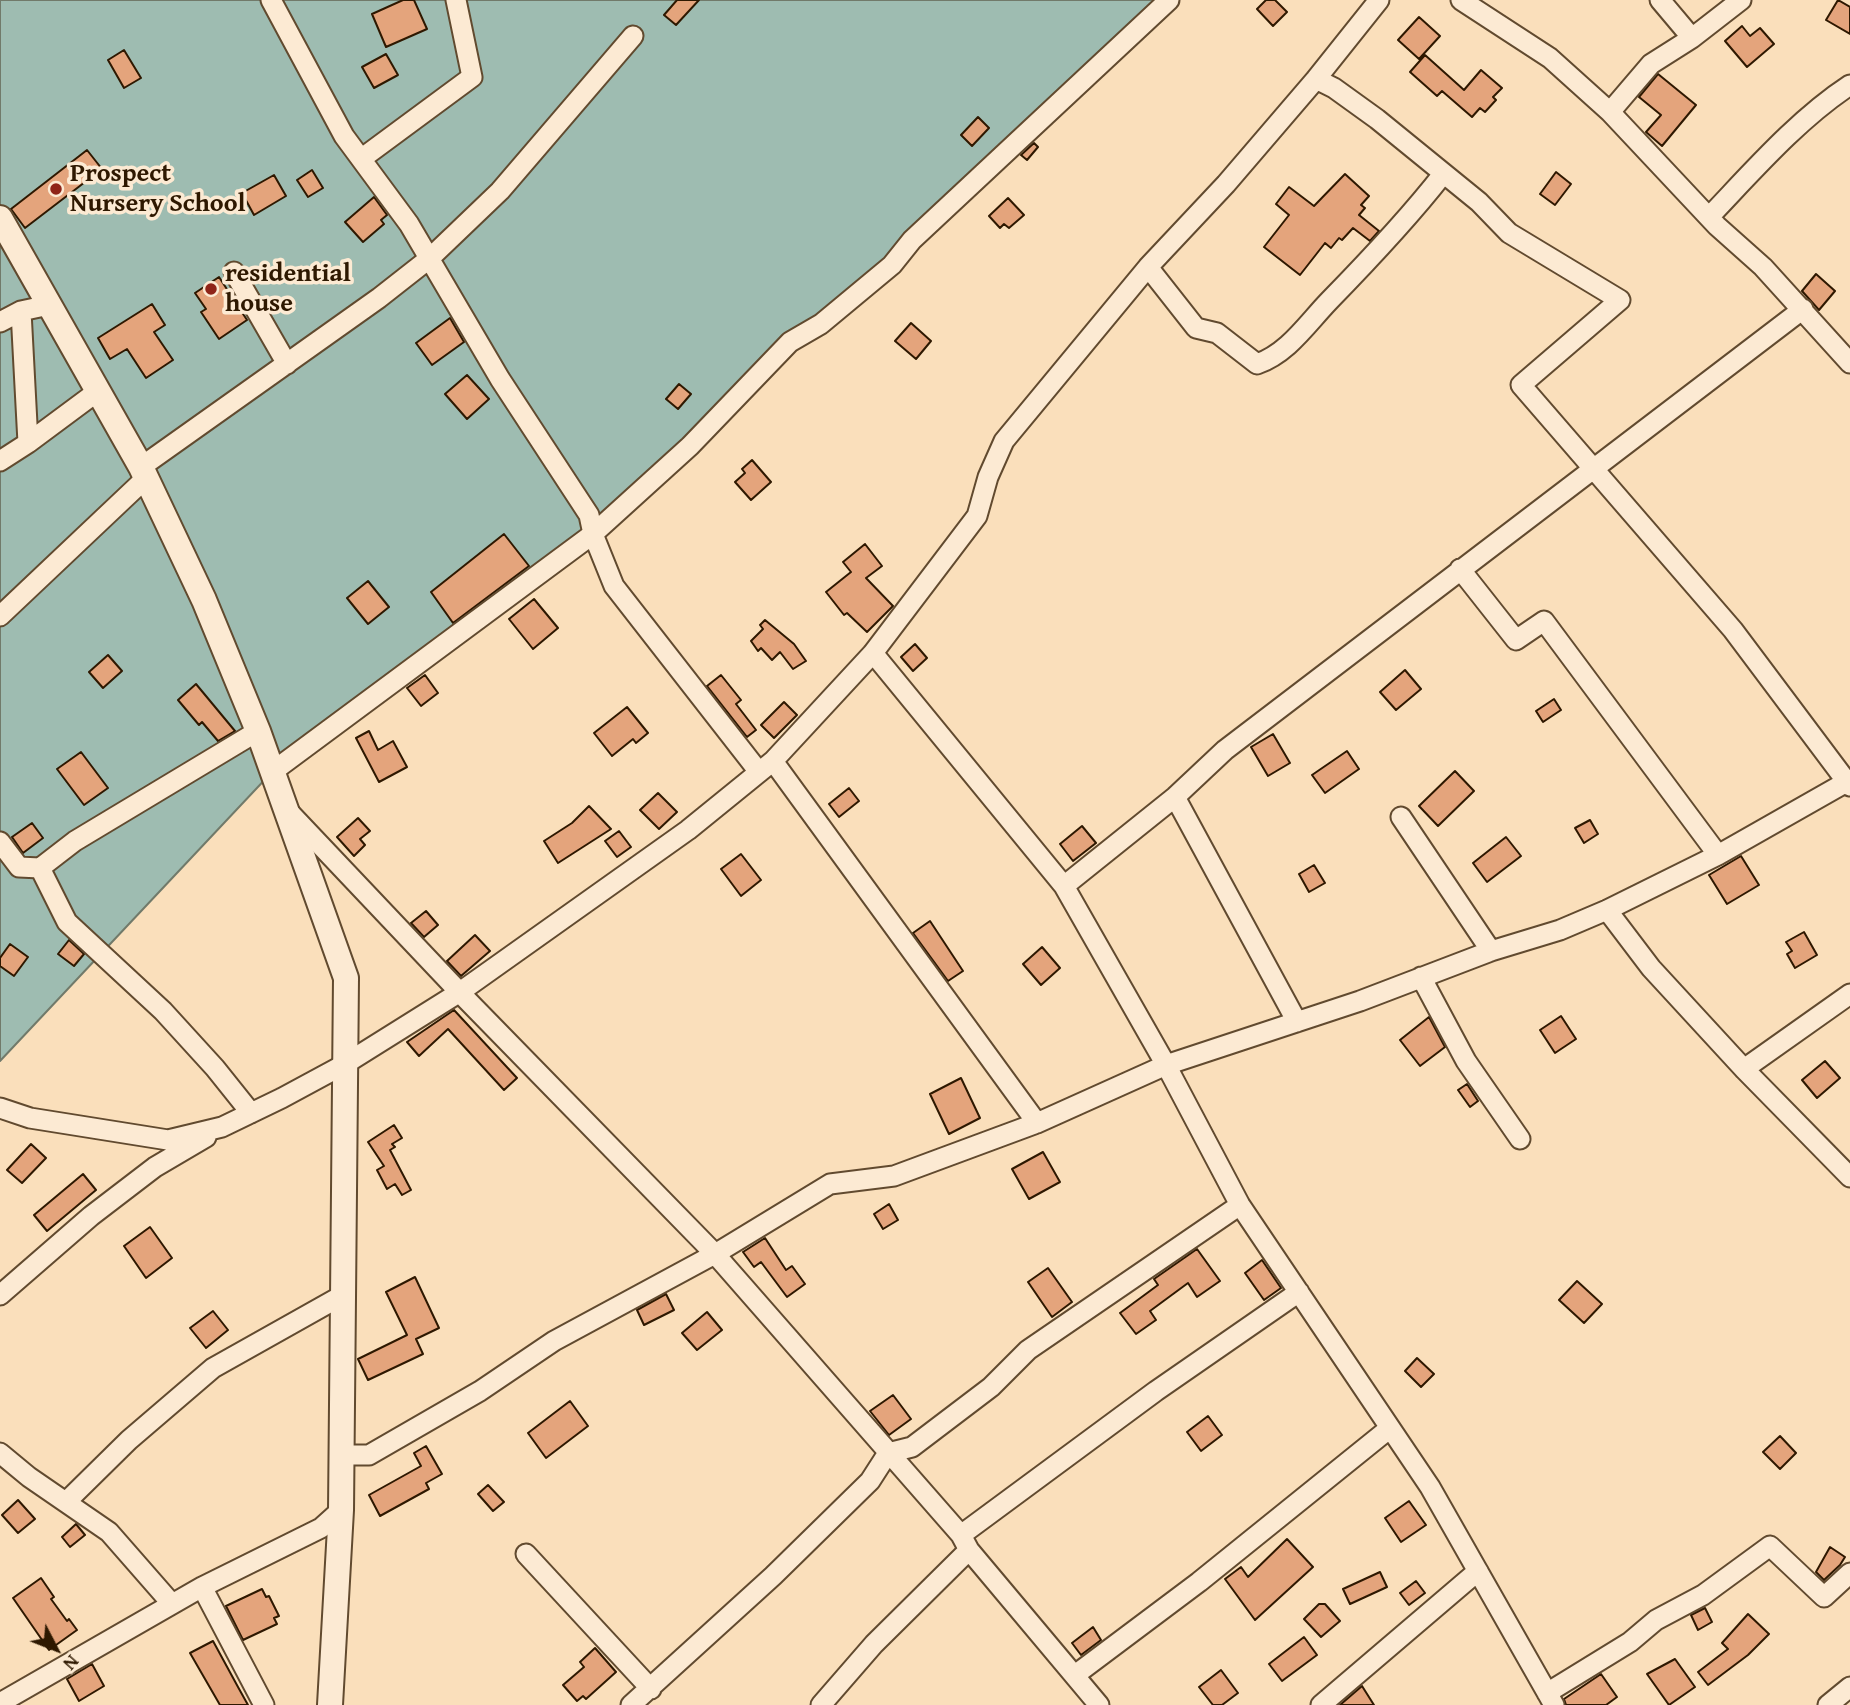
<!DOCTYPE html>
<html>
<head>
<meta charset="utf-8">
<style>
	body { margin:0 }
	#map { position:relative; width:1850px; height:1705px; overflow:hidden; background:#fadfbb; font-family:"Gentium Book Plus",serif }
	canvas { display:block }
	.north { position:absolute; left:21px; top:1614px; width:70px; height:70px; -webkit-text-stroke:5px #fcead3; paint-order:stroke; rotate:132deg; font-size:19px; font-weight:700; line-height:28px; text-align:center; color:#2e1800 }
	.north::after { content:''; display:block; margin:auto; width:24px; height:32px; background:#2e1800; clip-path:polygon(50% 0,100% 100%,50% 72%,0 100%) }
</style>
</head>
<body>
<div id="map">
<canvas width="1850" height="1705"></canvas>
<div class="north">N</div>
</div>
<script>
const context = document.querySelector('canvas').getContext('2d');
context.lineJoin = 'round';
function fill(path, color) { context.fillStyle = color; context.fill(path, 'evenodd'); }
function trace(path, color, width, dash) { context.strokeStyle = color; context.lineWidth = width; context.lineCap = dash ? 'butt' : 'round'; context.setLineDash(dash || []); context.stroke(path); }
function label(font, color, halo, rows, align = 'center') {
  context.font = font + ' "Gentium Book Plus",serif'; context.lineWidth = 7; context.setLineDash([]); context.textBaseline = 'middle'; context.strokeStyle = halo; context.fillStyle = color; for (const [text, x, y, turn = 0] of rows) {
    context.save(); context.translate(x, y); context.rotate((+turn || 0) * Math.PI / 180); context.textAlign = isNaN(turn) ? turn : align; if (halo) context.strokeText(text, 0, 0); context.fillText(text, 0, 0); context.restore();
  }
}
const water = new Path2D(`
	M0,0h1169l-479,446 -418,326 -272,289z`);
const building = new Path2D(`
	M403,0h11l13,29 -41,18 -14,-33z
	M677,0h22l-23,25 -12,-10z
	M1266,0h9l12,12 -14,14 -16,-17z
	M1838,0l12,7v27l-24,-14z
	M1419,17l21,19 -21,23 -21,-19z
	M1742,26l8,10 10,-8 14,16 -27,23 -22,-26z
	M124,50l17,28 -17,10 -16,-28z
	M386,54l12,21 -24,13 -12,-21z
	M1425,55l39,35 17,-20 21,18 -9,9 3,3 -11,12 -5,-4 -8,9 -30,-26 -5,5 -27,-24z
	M1658,74l38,31 -34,41 -16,-14 15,-17 -22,-18z
	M978,117l11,11 -17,18 -11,-11z
	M1034,143l4,4 -11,13 -6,-5z
	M87,150l15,19 -77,59 -14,-19z
	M312,170l11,18 -15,9 -11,-17z
	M1556,172l15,12 -16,21 -15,-11z
	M1345,174l24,22 -8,9 4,3 -6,7 20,16 -9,10 -17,-13 -11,12 -3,-2 -8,10 -6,-5 -25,32 -36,-28 25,-32 -13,-11 13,-17 25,19z
	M274,175l12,21 -32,19 -12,-22z
	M374,197l13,18 -6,5 3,4 -21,18 -18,-20z
	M1008,198l16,17 -15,13 -5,-4 -4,4 -11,-12z
	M1816,274l19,17 -16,19 -17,-19z
	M219,277l28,43 -28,19 -18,-27 5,-3 -11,-16z
	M152,304l13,21 -11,7 19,28 -27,18 -19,-29 -17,10 -12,-21z
	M450,318l14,24 -32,23 -16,-22z
	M911,323l20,18 -15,18 -21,-18z
	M467,375l22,24 -22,20 -22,-25z
	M679,384l12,10 -13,15 -12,-10z
	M752,460l19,22 -20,18 -16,-18 10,-9 -3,-4z
	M504,534l25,32 -76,57 -22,-31z
	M865,544l17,22 -16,12 27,28 -26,26 -20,-19 -3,2 -18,-23 25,-20 -8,-10z
	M368,581l21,26 -21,17 -21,-26z
	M534,599l24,29 -25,21 -24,-30z
	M765,620l29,24 12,17 -13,8 -13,-17 -8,8 -11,-12 -3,3 -7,-10 12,-12 -3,-4z
	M915,644l12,14 -14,13 -12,-14z
	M108,655l14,16 -19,17 -14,-16z
	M1405,670l16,19 -25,21 -16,-18z
	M425,675l13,18 -17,13 -14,-18z
	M721,675l20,25 -5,4 20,26 -9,7 -40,-51z
	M196,684l39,47 -17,10 -16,-19 -3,3 -21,-25z
	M1554,699l7,11 -18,12 -7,-11z
	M784,702l13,13 -23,23 -13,-13z
	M627,707l21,26 -12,10 -3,-4 -21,17 -18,-23z
	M369,731l9,19 15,-9 14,26 -28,15 -23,-44z
	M1273,734l17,29 -22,13 -17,-29z
	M1347,751l12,18 -34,24 -13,-18z
	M81,752l27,36 -24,17 -27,-36z
	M1455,771l19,20 -36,35 -19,-20z
	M849,788l10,13 -20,16 -10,-13z
	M658,793l19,19 -18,17 -19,-19z
	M589,806l22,23 -53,34 -14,-22 28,-18z
	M358,818l12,13 -10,8 5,6 -11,11 -17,-19z
	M1590,820l8,14 -14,9 -9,-15z
	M32,823l11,15 -20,15 -11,-16z
	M1082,826l14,17 -23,18 -13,-17z
	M619,831l12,16 -14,10 -12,-16z
	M1506,837l15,19 -34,26 -14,-19z
	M741,854l20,26 -20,16 -20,-27z
	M1741,856l18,29 -32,19 -18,-29z
	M1314,865l11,18 -16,9 -10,-18z
	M426,911l12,14 -14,12 -13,-14z
	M930,921l33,50 -15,10 -35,-48z
	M1804,932l13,23 -22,13 -8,-14 5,-3 -6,-9z
	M475,935l15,16 -29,25 -14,-15z
	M69,940l15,14 -10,12 -16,-12z
	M10,944l18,13 -14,19 -14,-10v-8z
	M1042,947l18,21 -19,17 -18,-21z
	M454,1010l63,68 -13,12 -56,-61 -29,27 -12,-14z
	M1561,1016l15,23 -21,14 -15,-23z
	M1429,1017l16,30 -25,19 -20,-26z
	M1825,1061l15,17 -23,20 -15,-18z
	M961,1078l19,40 -31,16 -19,-40z
	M1467,1084l11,17 -8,6 -12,-17z
	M394,1125l8,13 -10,6 3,3 -5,3 21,40 -9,5 -7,-11 -8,5 -10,-19 7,-4 -16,-24z
	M31,1144l15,14 -24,25 -15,-13z
	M1043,1152l17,30 -31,17 -17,-30z
	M83,1174l13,16 -49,41 -13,-16z
	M889,1204l9,16 -15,9 -9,-15z
	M150,1227l22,31 -26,20 -22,-32z
	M765,1238l21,32 6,-4 13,18 -18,13 -26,-35 -7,5 -11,-15z
	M1197,1249l23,32 -23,16 -9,-14 -38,28 6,9 -20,14 -16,-21 38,-28 -4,-6z
	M1262,1260l19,28 -17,12 -19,-27z
	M1048,1268l24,34 -20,15 -24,-35z
	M415,1277l24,51 -23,11 7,15 -55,26 -10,-21 49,-24 -21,-43z
	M1577,1281l25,23 -18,19 -25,-23z
	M666,1294l8,16 -30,15 -7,-15z
	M213,1311l15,19 -22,18 -16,-20z
	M707,1312l15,18 -25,20 -15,-17z
	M1417,1358l17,16 -13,13 -16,-16z
	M893,1395l18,24 -22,16 -19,-24z
	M570,1401l18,25 -42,32 -18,-25z
	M1208,1416l14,19 -21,16 -14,-19z
	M1780,1436l16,17 -16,16 -17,-17z
	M426,1446l16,28 -16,9 3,6 -49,27 -11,-21 52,-29 -7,-13z
	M488,1485l16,17 -11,9 -15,-17z
	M18,1500l17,19 -17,14 -16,-18z
	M1409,1501l17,24 -25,17 -16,-24z
	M76,1524l9,11 -15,12 -8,-10z
	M1287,1539l26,28 -58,53 -30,-41 16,-12 7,10z
	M1830,1547l15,10 -5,8 -16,15 -8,-8z
	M1380,1572l7,15 -37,17 -7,-15z
	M41,1578l13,19 -3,2 16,22 2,-2 8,11 -28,20 -36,-52z
	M1416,1581l9,12 -16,12 -9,-12z
	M262,1589l4,8 3,-1 10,20 -5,2 3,6 -34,16 -17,-34z
	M1319,1604h6l15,17 -19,16 -17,-18z
	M1705,1608l7,14 -14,8 -7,-15z
	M1748,1614l21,20 -21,21 -40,30 -10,-13 30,-23 -6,-6z
	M1093,1627l8,13 -20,15 -9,-12z
	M1304,1637l13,18 -35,26 -13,-17z
	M213,1641l25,46 10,18h-28l-30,-52z
	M595,1648l21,24 -30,27 -3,-3 -6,5 -14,-16 21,-18 -4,-5z
	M1675,1659l20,28 -26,18 -22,-31z
	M92,1664l12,22 -25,15 -12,-22z
	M1221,1670l17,23 -16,12h-9l-14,-18z
	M1601,1674l16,23 -11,8h-40l-2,-6z
	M1362,1686l12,19h-34z`);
const minor = new Path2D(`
	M271,0l73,136 65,88 91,155 89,136 4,19 21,52 145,186
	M1461,0l89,58 60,54 107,114 46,41 87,96
	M1660,0l32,38
	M1316,79l18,9 43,31 102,83 30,31 111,67 -99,85 212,245 117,156
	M1610,112l41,-48 41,-26 49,-38
	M361,159l111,-82 -16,-77
	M1709,217c43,-45 89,-98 141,-132
	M1148,267l48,61 21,5 40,31c31,-11 49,-39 72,-63 40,-41 79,-82 114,-127
	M234,272l53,92
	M0,322l21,-11 28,-6
	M28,443l70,-52
	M0,461l28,-18 -7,-132
	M141,467l238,-169 51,-40 70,-67 133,-155
	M1460,569l56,71 28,-19 174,234
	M0,616l146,-138
	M873,653l191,233 102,179 74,140 190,282 124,218
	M773,761l264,362
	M272,772l321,-238 97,-88 100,-104 31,-18 71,-59 20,-25 257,-240
	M1175,797l122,225
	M288,811l178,188 249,255 246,281 8,15 130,155
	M1401,817l90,134
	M0,842l19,25 21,1 35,-27 183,-110
	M40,868l27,54 96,89 52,57 36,45
	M1064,886l111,-89 50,-47 578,-441
	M1607,910l44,58 93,101 106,108
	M1421,977l45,84 54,78
	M1744,1069l106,-75
	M0,1108l30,10 138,22 54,-13 60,-29 63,-34 115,-72 228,-162 85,-69 100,-108 104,-137 11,-39 16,-36 144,-174 78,-83 90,-105 63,-79
	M0,1295l91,-79 64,-49 51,-30
	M0,1453l29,24 80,55 63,72
	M341,1455h28l111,-64 74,-50 161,-87 115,-70 64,-8 143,-53 129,-58 194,-64 131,-50 69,-21 47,-20 111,-55 132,-75
	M66,1502l63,-62 84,-72 130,-73
	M961,1535l195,-144 143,-99
	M526,1554l125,135
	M202,1587l62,118
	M1075,1675l124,-93 191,-154
	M1547,1693l83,-51 26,-22 47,-25 67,-49 54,51 26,-24
	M0,1703l202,-116 119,-59 20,-18
	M631,1705l142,-129 97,-95 18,-28 24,-6 79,-60 37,-37 212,-145
	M821,1705l53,-61 95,-94
	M1321,1705l157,-134
	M1828,1705l22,-18`);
const tertiary = new Path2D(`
	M0,218l141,249 63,133 54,131 88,247 -5,532 -11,195`);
const markers = [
	[56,189,7,"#8f2418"],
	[211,289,7,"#8f2418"]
];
const poiNames = [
	["Prospect",70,174],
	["Nursery School",70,204],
	["residential",225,274],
	["house",225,304]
];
fill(water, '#9ebcb1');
trace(water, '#717a6a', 2);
fill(building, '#e4a47c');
trace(building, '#2e1800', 2);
trace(minor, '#614a2f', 23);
trace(tertiary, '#614a2f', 28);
trace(minor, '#fcead3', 19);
trace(tertiary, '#fcead3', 24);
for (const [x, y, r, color] of markers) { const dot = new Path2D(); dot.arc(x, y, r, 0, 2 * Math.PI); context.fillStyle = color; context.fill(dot); trace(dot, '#fcead3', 2.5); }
label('bold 26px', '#2e1800', '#fcead3', poiNames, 'left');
</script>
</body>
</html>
